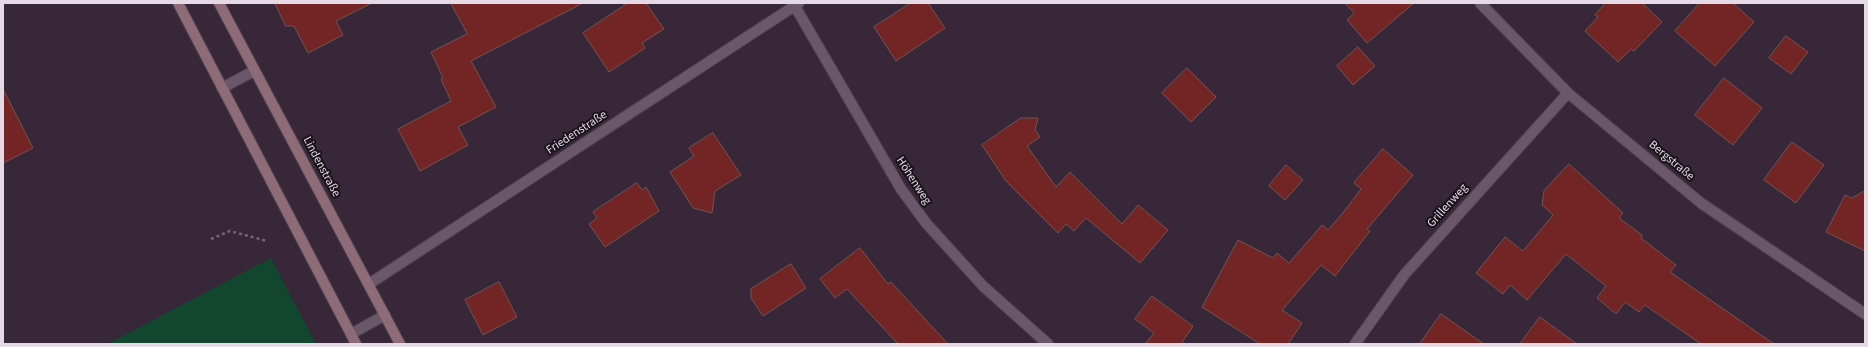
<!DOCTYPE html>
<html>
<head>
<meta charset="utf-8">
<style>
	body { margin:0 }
	#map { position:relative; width:1868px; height:347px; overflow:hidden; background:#372738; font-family:"Source Sans 3",sans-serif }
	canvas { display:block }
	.frame { position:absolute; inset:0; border:4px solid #e4d9e4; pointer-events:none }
</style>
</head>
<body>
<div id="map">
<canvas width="1868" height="347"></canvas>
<div class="frame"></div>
</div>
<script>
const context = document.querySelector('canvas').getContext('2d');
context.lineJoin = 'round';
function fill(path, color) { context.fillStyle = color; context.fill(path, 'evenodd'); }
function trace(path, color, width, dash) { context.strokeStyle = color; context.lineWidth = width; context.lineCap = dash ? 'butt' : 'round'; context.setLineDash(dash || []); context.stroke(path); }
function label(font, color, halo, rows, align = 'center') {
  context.font = font + ' "Source Sans 3",sans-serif'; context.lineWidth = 4; context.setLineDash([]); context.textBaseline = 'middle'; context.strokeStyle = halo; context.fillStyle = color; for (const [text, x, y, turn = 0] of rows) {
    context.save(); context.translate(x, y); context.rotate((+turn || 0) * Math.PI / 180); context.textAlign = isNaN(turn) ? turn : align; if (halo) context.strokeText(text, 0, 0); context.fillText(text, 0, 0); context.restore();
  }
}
const green = new Path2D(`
	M271,258l45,86h-209z`);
const building = new Path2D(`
	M275,3h97l-36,18 7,14 -35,18 -14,-27h-8z
	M451,3h132l-112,58 25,46 -38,20 10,18 -48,26 -22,-42 53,-28 -10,-22 2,-1 -12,-26 36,-18z
	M628,3h18l18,26 -22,14 3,5 -36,24 -26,-39z
	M911,3h17l17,25 -49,33 -22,-34z
	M1345,3h69l-47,40 -20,-23 7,-7z
	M1606,3h36l20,19 -28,29 -3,-2 -13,13 -33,-31 13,-14 -3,-2z
	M1700,3h33l21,19 -39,44 -40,-35z
	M1786,36l22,16 -17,22 -22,-16z
	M1358,47l17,19 -22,19 -16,-19z
	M1187,68l29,29 -25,25 -29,-29z
	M1724,78l38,30 -29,37 -38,-30z
	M3,89l30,59 -30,15z
	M1021,118h17l-3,12 5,7 -13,9 29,41 14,-15 52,52 16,-19 30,25 -28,33 -54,-45 -12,13 -8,-7 -8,9 -52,-52 -24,-36z
	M713,133l28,42 -26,16 -3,22 -19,-5 -23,-36 24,-16 -5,-8z
	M1792,142l32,23 -28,38 -32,-23z
	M1383,149l30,26 -46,54 3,2 -35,45 -14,-11 -39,45 20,13 -14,21h-28l-58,-37 36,-67 35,18 4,-5 12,10 33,-38 6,5 14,-16 19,-25 -7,-6z
	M1569,164l54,49 -4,5 23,17 -1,3 35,27 -6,7 104,72h-73l-56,-39 -6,7 -14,-10 -9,12 -19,-16 9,-12 -40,-32 -39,46 -17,-15 -7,9 -27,-21 29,-36 18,14 30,-36 -11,-10 2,-14z
	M1286,165l17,15 -18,20 -16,-14z
	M637,183l5,7 4,-3 13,24 -54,36 -16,-23 8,-6 -4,-6z
	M1865,191v60l-39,-19 19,-37 6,3z
	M860,248l28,36 3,-2 57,62h-50l-51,-55 -12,9 -15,-19z
	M791,264l15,24 -43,28 -12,-18v-9z
	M499,282l18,35 -34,18 -18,-35z
	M1152,296l41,30 -12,18h-36l9,-11 -19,-14z
	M1441,314l43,30h-64z
	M1540,317l37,27h-57z`);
const path = new Path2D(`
	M211,239l19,-8 37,10`);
const lane = new Path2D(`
	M222,88l32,-17
	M351,334l34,-19`);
const street = new Path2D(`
	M793,3l108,186 25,34 57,63 65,58
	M1480,3l88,90 133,110 164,111
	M369,284l430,-281
	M1355,344l49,-69 164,-182`);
const secondary = new Path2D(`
	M178,3l178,341
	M219,3l181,341`);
const streetNames = [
	["Friedenstraße",577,133,-33],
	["Bergstraße",1671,161,40],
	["Lindenstraße",321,167,62],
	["Höhenweg",913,181,57],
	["Grillenweg",1448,206,-48]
];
fill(green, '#12462e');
fill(building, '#732525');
trace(building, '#715553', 1);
trace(lane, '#514452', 12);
trace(street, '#514452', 12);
trace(secondary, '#514452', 12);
trace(path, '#746675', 2.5, [3, 3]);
trace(lane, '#6a586a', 10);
trace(street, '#6a586a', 10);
trace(secondary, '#8e6b77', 10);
label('12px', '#e4d9e4', '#1a131a', streetNames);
</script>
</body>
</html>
